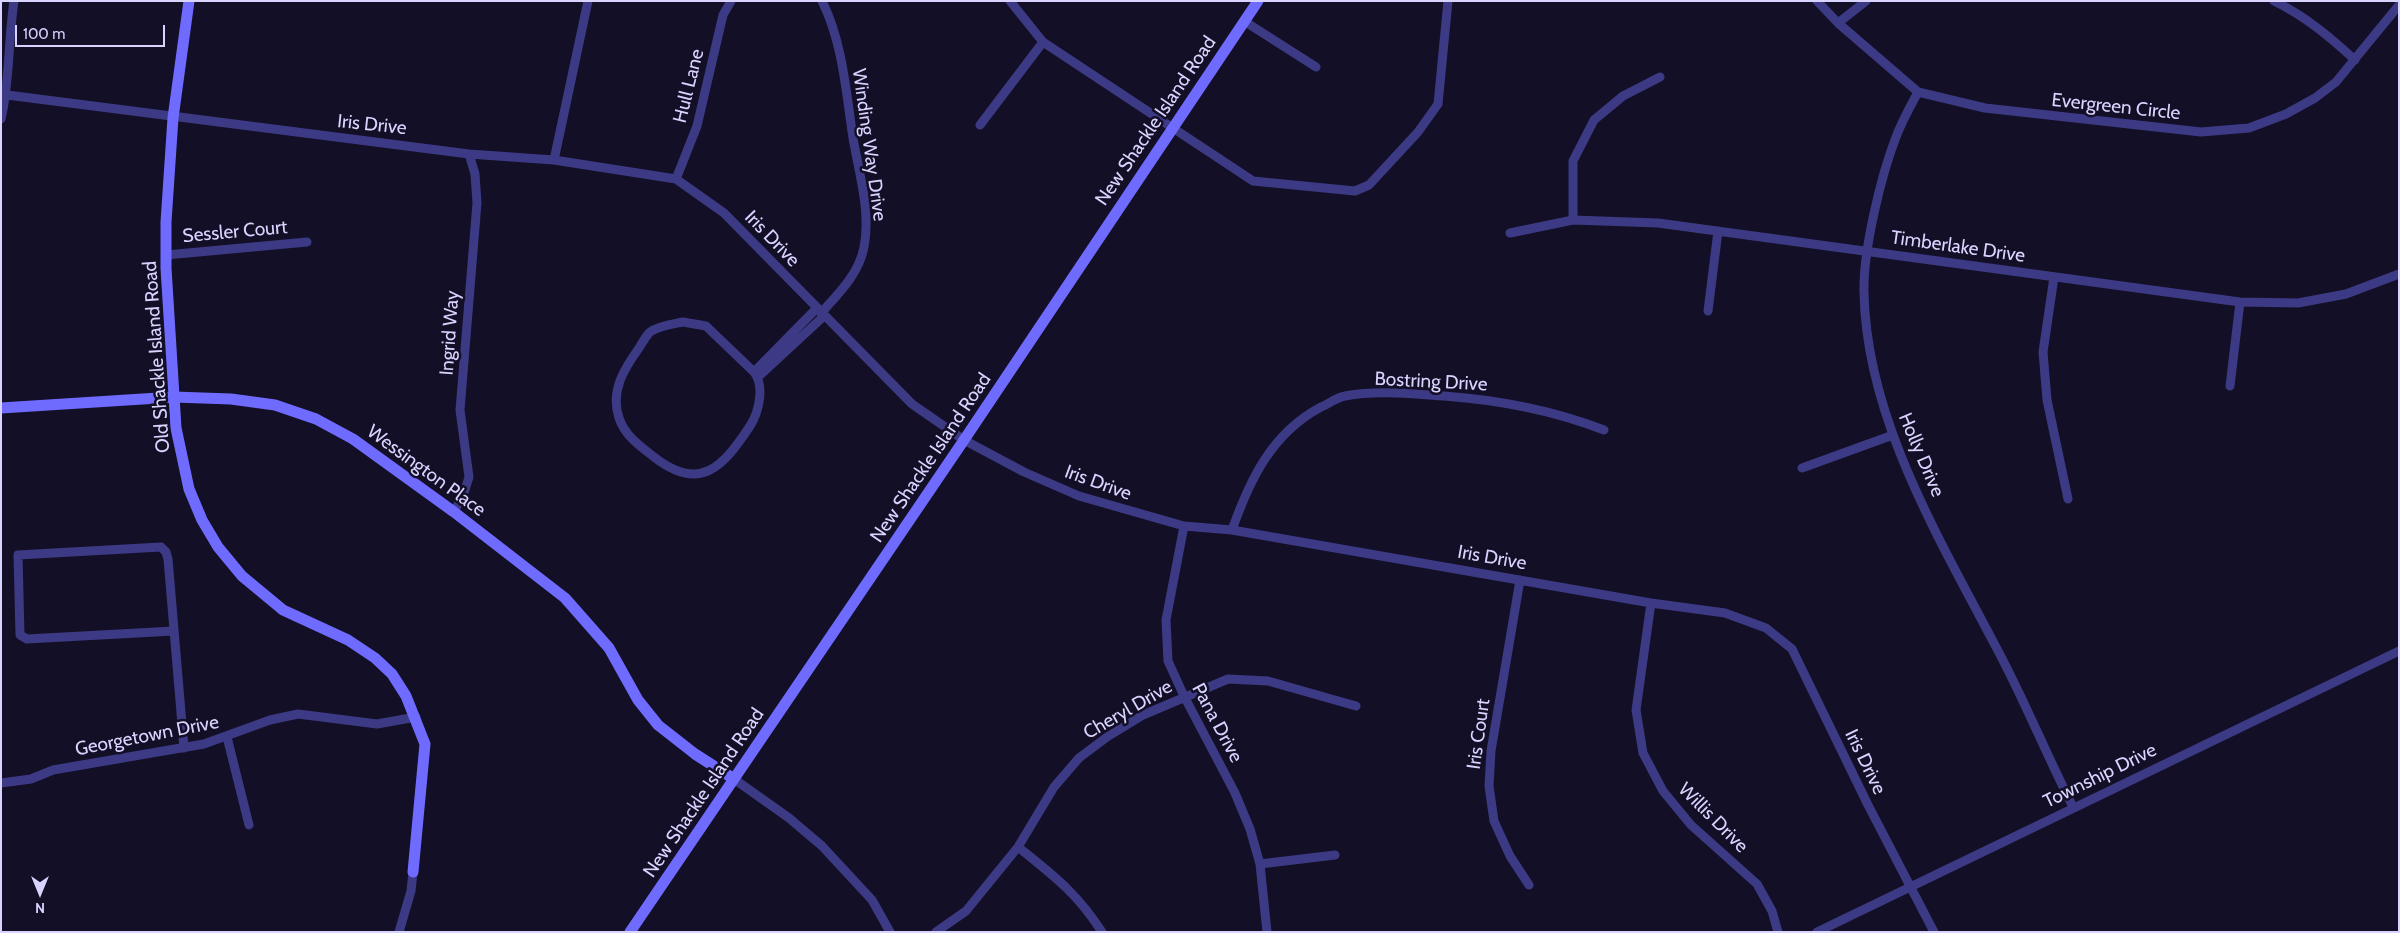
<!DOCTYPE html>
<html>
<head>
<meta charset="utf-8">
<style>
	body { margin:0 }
	#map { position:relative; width:2400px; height:933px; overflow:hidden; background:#130f26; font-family:Cabin,sans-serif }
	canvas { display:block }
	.frame { position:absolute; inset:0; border:2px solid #d9d4ff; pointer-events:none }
	.north { position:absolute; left:15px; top:868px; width:50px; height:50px; -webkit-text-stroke:4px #130f26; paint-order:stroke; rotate:180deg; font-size:14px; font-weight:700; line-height:20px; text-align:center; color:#d9d4ff }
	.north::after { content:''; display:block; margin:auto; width:18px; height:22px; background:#d9d4ff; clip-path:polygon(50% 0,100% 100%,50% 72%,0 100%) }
	.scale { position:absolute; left:15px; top:25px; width:150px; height:22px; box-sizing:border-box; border:2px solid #d9d4ff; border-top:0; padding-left:6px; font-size:15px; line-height:18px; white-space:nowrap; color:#d9d4ff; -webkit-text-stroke:4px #130f26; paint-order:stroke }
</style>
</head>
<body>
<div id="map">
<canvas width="2400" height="933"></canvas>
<div class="frame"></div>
<div class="north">N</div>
<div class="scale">100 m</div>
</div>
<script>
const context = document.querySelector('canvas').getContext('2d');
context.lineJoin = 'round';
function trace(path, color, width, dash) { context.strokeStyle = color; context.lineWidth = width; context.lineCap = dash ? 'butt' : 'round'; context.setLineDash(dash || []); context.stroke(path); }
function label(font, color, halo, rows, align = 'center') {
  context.font = font + ' Cabin,sans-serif'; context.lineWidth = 5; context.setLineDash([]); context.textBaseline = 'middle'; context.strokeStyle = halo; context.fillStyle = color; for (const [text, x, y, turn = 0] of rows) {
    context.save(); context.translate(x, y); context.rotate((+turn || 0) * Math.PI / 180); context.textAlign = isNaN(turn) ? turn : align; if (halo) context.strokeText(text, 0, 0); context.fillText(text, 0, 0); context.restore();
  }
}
const street = new Path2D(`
	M1010,1l33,41 210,139 102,10 14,-6 49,-53 20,-28 10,-103
	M1817,1l21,22 80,69 67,16 216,24 48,-4 37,-14 29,-16 21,-16 63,-77
	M2274,1c31,15 56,36 81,59
	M1244,21l72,46
	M1838,23l28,-22
	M1918,92c-8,15 -16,29 -22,45 -15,39 -33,113 -32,155 2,126 75,246 132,355 28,52 50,107 77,160
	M7,95l462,59 85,6 122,19 48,34 188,191 52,36 60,32 55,24 105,30 48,4 419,73 74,10 41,15 26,21 76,156 66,127
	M1,119c9,-38 7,-78 13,-118
	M980,125l63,-83
	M554,160l34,-159
	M676,179l21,-53 26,-111 8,-14
	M1573,220v-59l21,-41 29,-24 37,-19
	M1510,233l63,-13 85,3 582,79 58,1 48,-9 53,-20
	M166,255l141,-13
	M2054,277l-11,75 4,48 21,99
	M1708,311l10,-80
	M821,313c18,-20 38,-39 43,-66 7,-35 -5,-74 -11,-109 -7,-45 -10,-95 -31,-137
	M683,322l23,4 48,46c11,14 5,40 -4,54 -27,41 -50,67 -96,31 -14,-11 -29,-21 -35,-39 -9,-27 5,-49 20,-70 3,-5 7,-12 11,-16 8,-6 23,-8 33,-10z
	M754,372l63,-64
	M758,377l66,-61
	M2230,386l10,-84
	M1802,468l91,-33
	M454,512l10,-19 5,-16 -9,-67 17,-207 -2,-29 -6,-20
	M1184,526l-18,94 2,41 16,35 51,97 15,36 10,35 7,68
	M1232,530c18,-51 40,-97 89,-123 8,-3 16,-10 24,-11 33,-6 67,-2 99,0 56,4 108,14 160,34
	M1520,580l-29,171 -2,35 5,35 16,35 19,29
	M1651,603l-15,107 7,43 20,38 28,34 66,59 15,27 6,21
	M174,631l-147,8 -7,-4 -2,-80 143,-8 5,5 2,7 16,189
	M227,737l22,88
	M734,779l55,39 33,28 50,54 18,32
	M1,783l30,-4 22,-9 151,-26 66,-24 28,-6 79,10 39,-7
	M1018,847c36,29 58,45 84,85
	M1260,864l75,-9
	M399,932l12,-41 2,-19
	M936,932l30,-21 52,-64 36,-60 25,-29 28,-21 36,-22 85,-36 40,2 88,25
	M1817,932l582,-281`);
const secondary = new Path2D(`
	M189,1l-16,117 -7,104v46l10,160 13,61 13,31 16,27 24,29 41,34 65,30 27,18 17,16 14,22 19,48 -12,128
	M1,408l173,-11 57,2 44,6 41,14 37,20 101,73 111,86 44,50 29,52 20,25 37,29 39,25
	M630,932l334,-492 294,-439`);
const streetNames = [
	["Hull Lane",689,86,-76],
	["Evergreen Circle",2116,107,6],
	["New Shackle Island Road",1156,121,-56],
	["Iris Drive",372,125,6],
	["Winding Way Drive",869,145,82],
	["Sessler Court",235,232,-5],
	["Iris Drive",772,239,46],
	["Timberlake Drive",1958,247,8],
	["Ingrid Way",450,333,-86],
	["Old Shackle Island Road",157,357,-94],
	["Bostring Drive",1431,382,3],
	["Holly Drive",1921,455,67],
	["New Shackle Island Road",931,458,-56],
	["Wessington Place",426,471,36],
	["Iris Drive",1098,483,20],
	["Iris Drive",1492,558,10],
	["Cheryl Drive",1128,710,-30],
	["Pana Drive",1217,723,62],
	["Iris Court",1479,734,-82],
	["Georgetown Drive",147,736,-11],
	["Iris Drive",1865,762,64],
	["Township Drive",2100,776,-26],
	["New Shackle Island Road",704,793,-56],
	["Willis Drive",1713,818,45]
];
trace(street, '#3d3a85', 9);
trace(secondary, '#6f6bff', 11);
label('19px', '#d9d4ff', '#130f26', streetNames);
</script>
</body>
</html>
